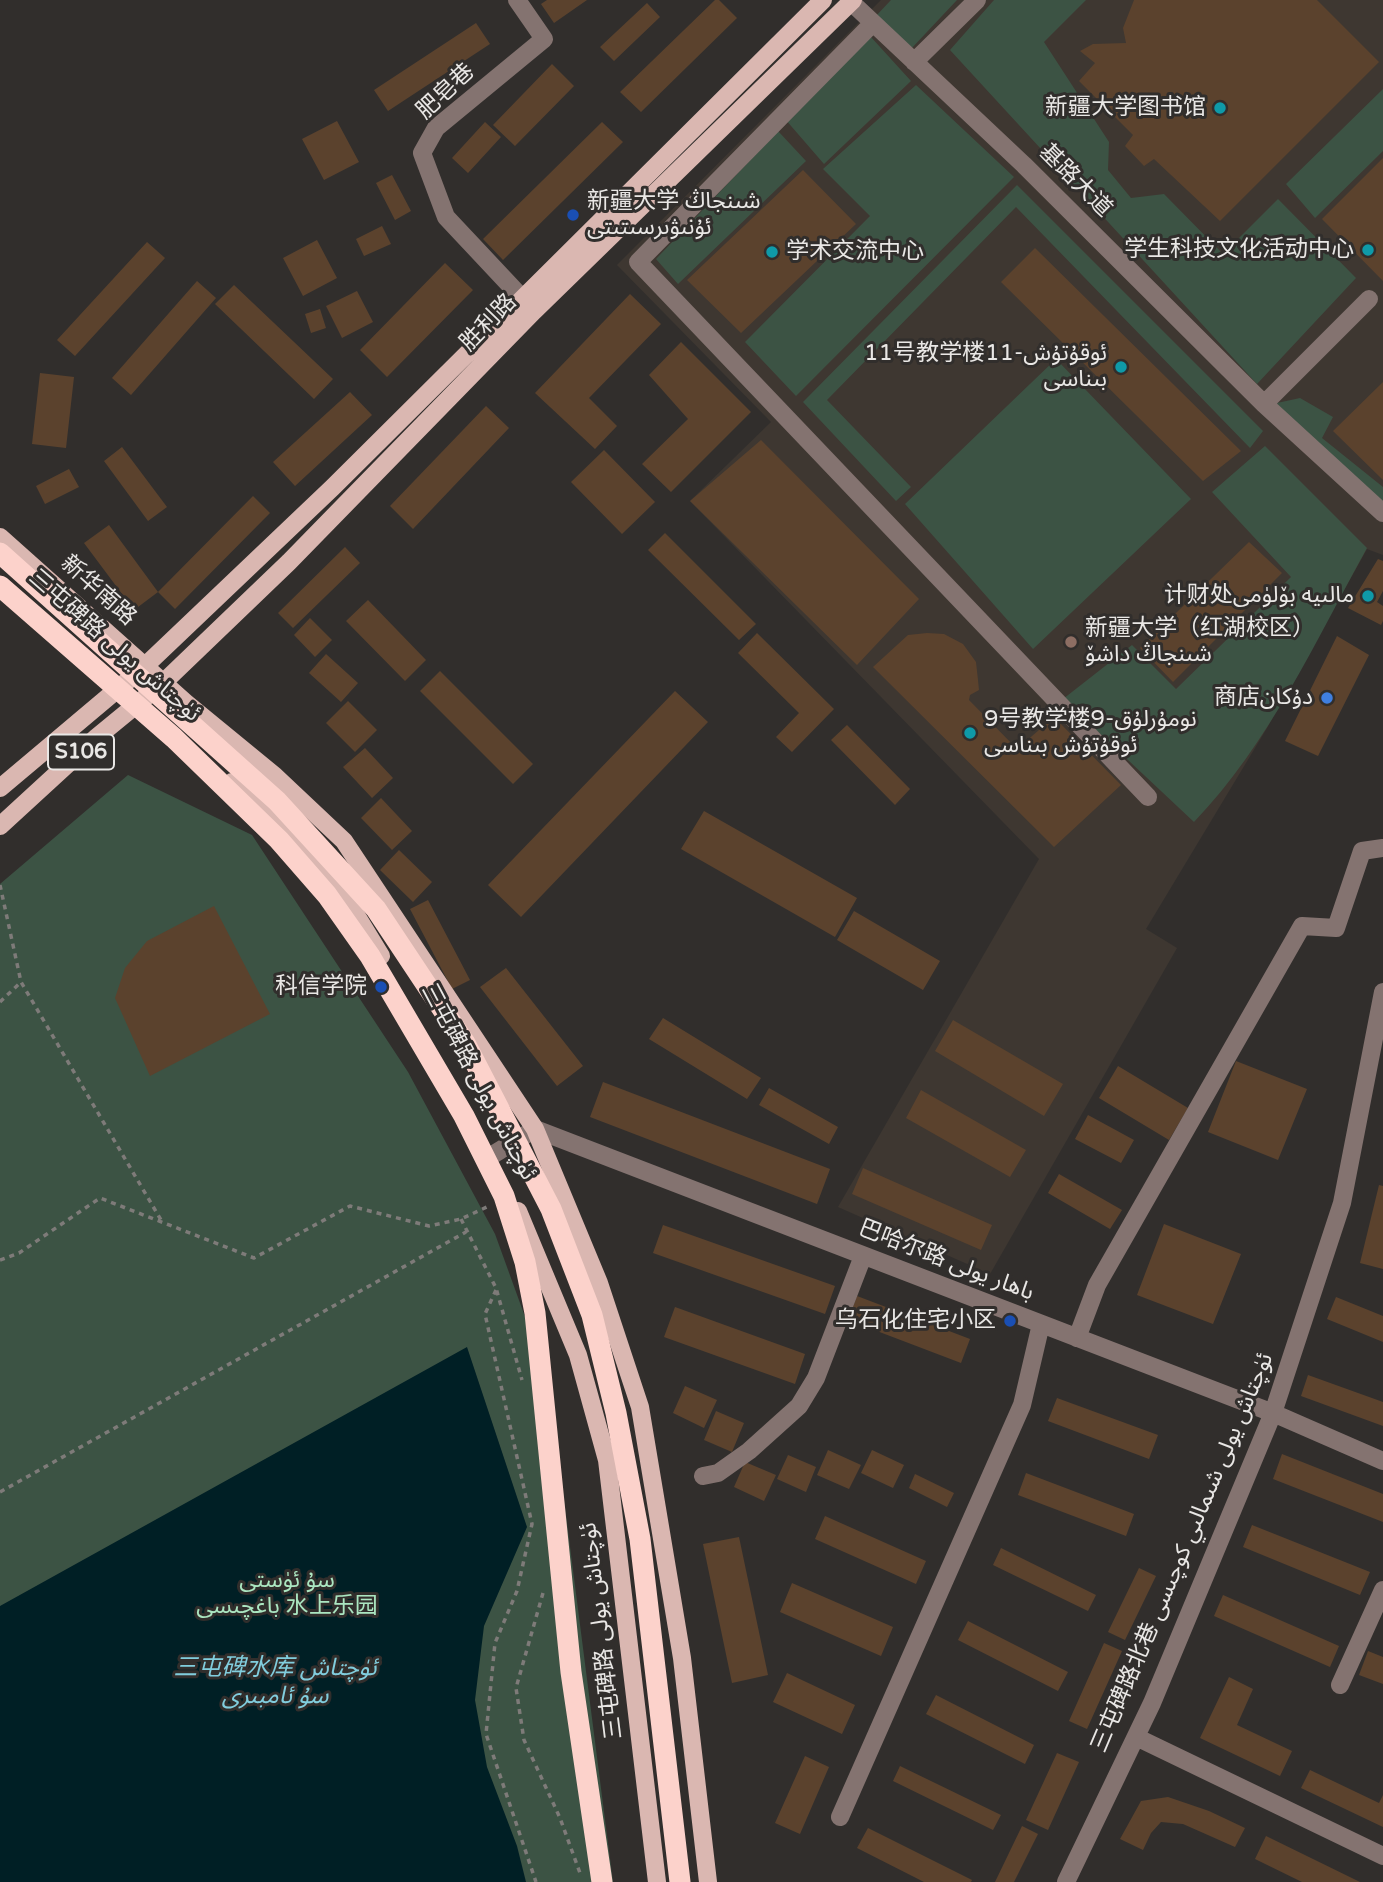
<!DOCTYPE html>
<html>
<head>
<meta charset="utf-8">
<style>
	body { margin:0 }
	canvas { display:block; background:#312e2c }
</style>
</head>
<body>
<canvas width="1383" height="1882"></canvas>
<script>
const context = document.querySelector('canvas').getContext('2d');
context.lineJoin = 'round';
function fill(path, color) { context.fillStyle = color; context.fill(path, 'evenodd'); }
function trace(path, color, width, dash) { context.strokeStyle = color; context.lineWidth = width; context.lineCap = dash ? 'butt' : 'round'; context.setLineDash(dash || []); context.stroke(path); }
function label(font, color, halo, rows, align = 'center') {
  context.font = font + ' "Varela Round","Noto Sans Arabic","Noto Sans SC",sans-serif'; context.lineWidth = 6; context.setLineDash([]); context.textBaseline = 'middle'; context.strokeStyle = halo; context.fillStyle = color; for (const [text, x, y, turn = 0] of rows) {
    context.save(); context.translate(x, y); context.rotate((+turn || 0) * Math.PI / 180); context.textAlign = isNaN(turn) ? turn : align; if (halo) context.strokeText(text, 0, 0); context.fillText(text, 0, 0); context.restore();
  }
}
const built = new Path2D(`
	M881,0h502v555l-16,-6 -100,179 -121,201 31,19 -187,326 -152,-67 201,-348 -349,-358 81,-79 -154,-157z`);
const green = new Path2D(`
	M891,0h66l-47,50 -35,-33z
	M994,0h92l-42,42 65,100 -1,28 23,28 33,-4 59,60 55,-55 78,79 -99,106 -307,-334z
	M870,36l41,45 -87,83 -39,-45z
	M916,85l98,92 -218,219 -51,-54 125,-126 -47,-47z
	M1383,89v62l-68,67 -29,-34z
	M778,131l28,30 -128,123 -22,-25z
	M1017,185l246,246 -13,17 -234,-241 -189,193 84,87 -15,14 -93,-99z
	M1056,359l135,140 -158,150 -128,-145z
	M1300,398l33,19 -11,21 61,49v21l-93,-84 -13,-21z
	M1265,446l102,102c-52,94 -98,196 -173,274l-131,-123 69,-54 44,44 115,-112 -79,-85z
	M128,775l124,60 156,237 87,162 54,149 64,499h-613v-998z`);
const water = new Path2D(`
	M467,1347l60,180 -43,99 -9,74 12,67 30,79 9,36h-526v-276z`);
const building = new Path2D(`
	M547,0h40l-33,23 -13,-19z
	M715,0h4l18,18 -96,94 -21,-20z
	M1134,0h183l62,62 -159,159 -66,-62 -10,7 -19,-20 8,-11 -54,-54 16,-18 -15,-12 13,-7 33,-1 -3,-15z
	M647,3l13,14 -46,44 -14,-14z
	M476,23l14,21 -102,67 -14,-21z
	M552,64l22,22 -59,60 -22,-21z
	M337,121l22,41 -35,18 -22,-41z
	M485,122l16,15 -33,36 -16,-15z
	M602,122l21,20 -120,118 -20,-21z
	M1383,158v123l-61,-62z
	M803,170l53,54 -115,109 -54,-53z
	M392,175l19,36 -16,9 -19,-37z
	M382,226l9,18 -27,12 -8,-17z
	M317,240l20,38 -34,18 -20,-38z
	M147,242l18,16 -90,98 -18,-16z
	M1035,248l206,203 -38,30 -202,-199z
	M445,263l28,27 -86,87 -27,-27z
	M197,281l19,17 -85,97 -19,-17z
	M234,285l99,94 -19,20 -99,-95z
	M357,291l16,31 -31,16 -16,-32z
	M630,294l31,30 -72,74 28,28 -22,23 -60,-56z
	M320,309l6,19 -15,5 -6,-19z
	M681,342l70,70 -80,80 -29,-28 46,-45 -39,-44z
	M40,373l34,4 -8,71 -34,-4z
	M1383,382v98l-50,-49z
	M350,392l22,23 -77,71 -22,-24z
	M486,406l23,22 -96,101 -23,-23z
	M761,440l158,159 -62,66 -167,-164z
	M122,447l45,60 -19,14 -44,-60z
	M604,450l51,52 -33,32 -51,-52z
	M69,469l10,18 -34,17 -9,-18z
	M253,496l17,17 -95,96 -17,-17z
	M109,525l49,67 -24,18 -50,-67z
	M665,533l91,91 -17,16 -91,-90z
	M1249,542l33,31 -109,109 -33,-34z
	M345,547l15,16 -67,65 -15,-15z
	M1378,559l5,2v30l-6,11 6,4v15l-2,4 -33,-17z
	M368,600l58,60 -21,21 -59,-60z
	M310,618l22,22 -17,17 -21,-22z
	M757,633l77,76 -42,43 -16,-15 23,-24 -61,-60z
	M927,633l17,1 19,10 13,18 2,18 1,10 -9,5 -1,5 48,49 37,-32 67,68 -67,62 -181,-180 35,-32z
	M1337,636l32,19 -51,101 -33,-15z
	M326,654l32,29 -17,19 -32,-29z
	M440,671l93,93 -20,20 -93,-93z
	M675,691l33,31 -187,195 -33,-32z
	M348,701l29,29 -22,22 -29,-29z
	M847,725l63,64 -15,16 -64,-65z
	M365,748l28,30 -21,20 -29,-31z
	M381,798l31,33 -20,19 -31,-32z
	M704,811l153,87 -22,39 -154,-88z
	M399,850l33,32 -19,20 -33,-32z
	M428,900l42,80 -18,9 -42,-80z
	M214,906l56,108 -120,62 -35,-78 10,-30 22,-27z
	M854,911l86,50 -17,29 -86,-50z
	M506,968l77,98 -26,20 -77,-99z
	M663,1018l98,60 -14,21 -98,-60z
	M953,1020l110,64 -19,32 -109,-65z
	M1236,1061l71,28 -29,71 -70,-28z
	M1118,1066l70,42 -19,32 -70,-42z
	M603,1082l227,87 -13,35 -227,-87z
	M769,1088l69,39 -9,17 -70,-39z
	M921,1090l105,60 -16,27 -104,-59z
	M1088,1115l46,25 -13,23 -46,-24z
	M863,1168l129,57 -11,25 -129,-56z
	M1059,1174l63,36 -12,19 -62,-36z
	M1379,1185l4,1v83l-23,-6z
	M1164,1224l77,30 -28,70 -76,-29z
	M663,1225l172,61 -10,28 -172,-61z
	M857,1296l113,43 -9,24 -113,-43z
	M1336,1297l47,19v26l-56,-23z
	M675,1307l130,47 -10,30 -131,-47z
	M1308,1375l75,27v24l-82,-30z
	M685,1386l32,14 -13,28 -31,-15z
	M1057,1398l101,37 -9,24 -101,-38z
	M716,1411l28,12 -12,29 -28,-12z
	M828,1450l33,15 -12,24 -32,-14z
	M872,1450l32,15 -11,23 -32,-15z
	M1282,1454l101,40v28l-110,-43z
	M788,1455l28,12 -10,25 -29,-13z
	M745,1462l31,13 -12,26 -30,-14z
	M1026,1473l108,41 -8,22 -108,-41z
	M915,1474l39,19 -7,14 -38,-19z
	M825,1516l101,45 -10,23 -101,-45z
	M1252,1525l118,47 -10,23 -117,-48z
	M739,1537l29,138 -36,8 -29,-139z
	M1001,1548l95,47 -8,16 -95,-46z
	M1139,1568l17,8 -31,64 -17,-8z
	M792,1583l101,44 -12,29 -101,-44z
	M1223,1595l116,51 -9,21 -116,-51z
	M968,1621l100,51 -10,19 -100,-51z
	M1104,1643l18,8 -35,78 -18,-8z
	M1368,1651l15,6v27l-24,-9z
	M787,1673l68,32 -13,29 -69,-32z
	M1229,1677l24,12 -16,36 55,26 -12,25 -80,-38z
	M936,1695l98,50 -9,19 -99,-50z
	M1057,1753l22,9 -31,68 -22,-10z
	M805,1756l24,11 -29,67 -25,-11z
	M900,1766l101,49 -8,15 -100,-49z
	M1310,1770l69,33 4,-8v32l-82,-39z
	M1168,1797l41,14 36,17 -10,19 -52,-23 -22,-2 -10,11 -8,17 -23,-11 21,-38z
	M1022,1826l16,8 -24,48h-19z
	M868,1828l104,52 -1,2h-47l-67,-34z
	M1266,1836l94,46h-58l-47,-23z`);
const path = new Path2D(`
	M0,885l21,97 140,238
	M0,1002l21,-20
	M461,1219l35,69 26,92
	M0,1260l19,-7 81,-55 154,60 96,-52 79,20 32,-7 28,-13
	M496,1290l-11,24 47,210 -15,67 -22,52 -9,91 50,148
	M0,1492l466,-260
	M543,1593l-27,95 8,52 36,78 20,55`);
const minor = new Path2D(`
	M517,0l27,39 -108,89 -14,25 24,64 76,81
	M851,2l173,163 240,239 119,109
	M873,23l-235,239 510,535
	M914,62l63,-62
	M1264,404l105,-105
	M494,1154l41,-25 738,284 110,48
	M1077,1338l20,-53 205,-359 34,2 26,-77 21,-3
	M703,1476l15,-3 31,-22 50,-45 17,-28 47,-122
	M1340,1685l43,-95
	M1136,1737l247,119
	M840,1817l182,-412 19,-81
	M1066,1882l86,-179 121,-290 69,-210 41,-211`);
const major = new Path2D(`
	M0,537l186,166 89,73 69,65 191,288 64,154 41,124 42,251 26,224
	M232,782l96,87 53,87
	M0,788l145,-122 187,-178 491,-488
	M0,826l97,-89 67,-55 125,-120 245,-251 319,-311
	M518,1211l60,144 29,105 50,422`);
const highwayBridge = new Path2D(`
	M0,553l277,248 99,108 89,134 86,166 41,106 24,98 24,126 40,343
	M0,586l174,152 105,102 48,55 43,61 94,160 40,80 21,66 10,51 36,359 31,210`);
const markers = [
	[1220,108,7,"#0f9aa8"],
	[573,215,7,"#1a4fb4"],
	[1368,250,7,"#0f9aa8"],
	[772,252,7,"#0f9aa8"],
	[1121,367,7,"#0f9aa8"],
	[1368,596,7,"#0f9aa8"],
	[1071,642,7,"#8d6e63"],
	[1327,698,7,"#3f7fe0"],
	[970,733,7,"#0f9aa8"],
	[381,987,7,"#1a4fb4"],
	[1010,1321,7,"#1a4fb4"]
];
const shields = [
	[81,752,66]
];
const shieldNames = [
	["S106",81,752]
];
const streetNames = [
	["肥皂巷",446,92,-43],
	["基路大道",1075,181,45],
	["胜利路",489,323,-46],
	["新华南路",98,591,42],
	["三屯碑路 ئۈچتاش يولى",114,646,41],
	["三屯碑路 ئۈچتاش يولى",478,1082,62],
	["巴哈尔路 باھار يولى",946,1261,21],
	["三屯碑路北巷 ئۈچتاش يولى شىمالىي كوچىسى",1183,1553,-67],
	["三屯碑路 ئۈچتاش يولى",602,1631,-97]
];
const poiNames = [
	["新疆大学图书馆",1206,108],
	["新疆大学 شىنجاڭ",587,202,"left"],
	["ئۇنىۋىرسىتىتى",587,228,"left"],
	["学生科技文化活动中心",1354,250],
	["学术交流中心",786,252,"left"],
	["11号教学楼11-ئوقۇتۇش",1107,354],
	["بىناسى",1107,380],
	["计财处مالىيە بۆلۈمى",1354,596],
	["新疆大学（红湖校区）",1085,629,"left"],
	["شىنجاڭ داشۆ",1085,655,"left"],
	["商店دۇكان",1313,698],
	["9号教学楼9-نومۇرلۇق",984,720,"left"],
	["ئوقۇتۇش بىناسى",984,746,"left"],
	["科信学院",367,987],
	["乌石化住宅小区",996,1321]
];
const parkNames = [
	["سۇ ئۈستى",287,1581],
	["باغچىسى 水上乐园",287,1607]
];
const waterNames = [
	["三屯碑水库 ئۈچتاش",275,1669],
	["سۇ ئامبىرى",275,1697]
];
fill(built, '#3e3731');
fill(green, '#3c5344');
fill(water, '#001f25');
fill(building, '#5b422d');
trace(path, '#7e7b79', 3.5, [5, 5]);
trace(minor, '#847370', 18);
trace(major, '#dab7b1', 18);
trace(highwayBridge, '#fcd2cb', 21);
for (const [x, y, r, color] of markers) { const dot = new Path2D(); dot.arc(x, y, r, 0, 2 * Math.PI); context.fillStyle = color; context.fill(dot); trace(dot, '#312e2c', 2.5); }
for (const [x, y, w] of shields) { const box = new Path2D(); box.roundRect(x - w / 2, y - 17.5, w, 35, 5); context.fillStyle = '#312e2c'; context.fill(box); trace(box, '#e9e7e5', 2); }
label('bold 21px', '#e9e7e5', null, shieldNames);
label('23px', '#e9e7e5', '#312e2c', streetNames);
label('23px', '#e9e7e5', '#312e2c', poiNames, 'right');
label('23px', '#abe6c1', '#312e2c', parkNames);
label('italic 24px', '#81cddd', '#312e2c', waterNames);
</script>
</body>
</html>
